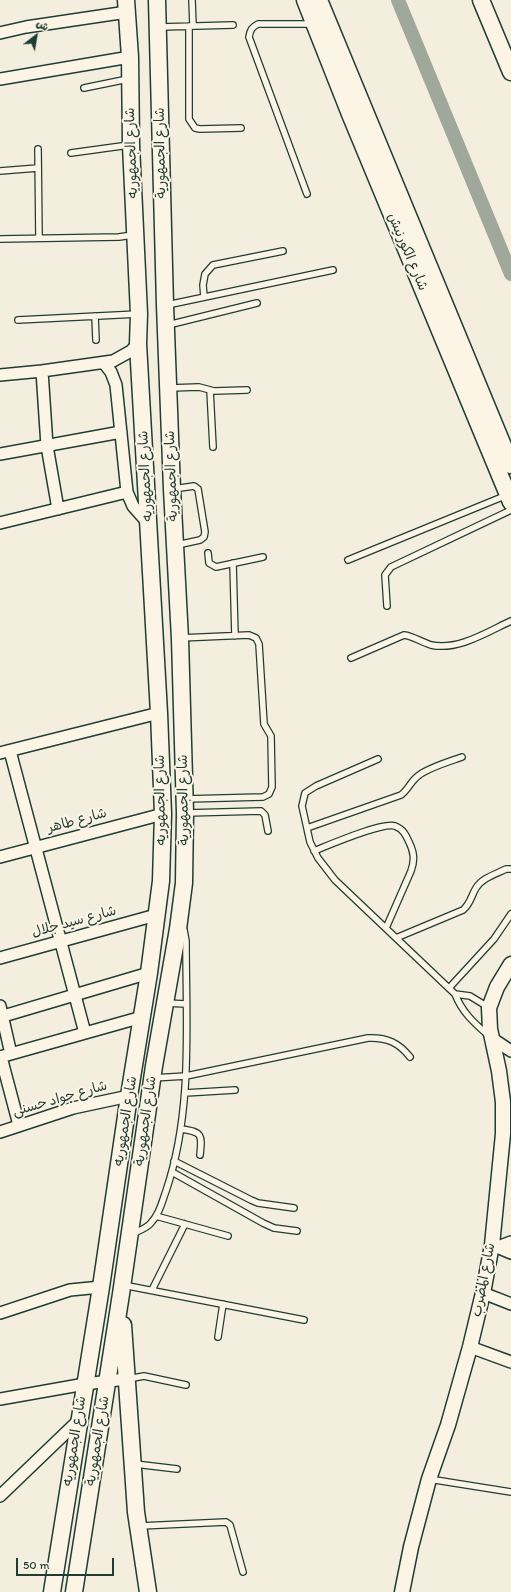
<!DOCTYPE html>
<html>
<head>
<meta charset="utf-8">
<style>
	body { margin:0 }
	#map { position:relative; width:511px; height:1592px; overflow:hidden; background:#f3eede; font-family:Itim,"Playpen Sans Arabic",sans-serif }
	canvas { display:block }
	.north { position:absolute; left:16px; top:16px; width:40px; height:40px; -webkit-text-stroke:3px #fcf5e5; paint-order:stroke; rotate:31deg; font-size:11px; font-weight:700; line-height:16px; text-align:center; color:#1f3d34 }
	.north::after { content:''; display:block; margin:auto; width:14px; height:18px; background:#1f3d34; clip-path:polygon(50% 0,100% 100%,50% 72%,0 100%) }
	.scale { position:absolute; left:16px; top:1558px; width:98px; height:18px; box-sizing:border-box; border:2px solid #1f3d34; border-top:0; padding-left:5px; font-size:12px; line-height:14px; white-space:nowrap; color:#1f3d34; -webkit-text-stroke:3px #fcf5e5; paint-order:stroke }
</style>
</head>
<body>
<div id="map">
<canvas width="511" height="1592"></canvas>
<div class="north">ش</div>
<div class="scale">50 m</div>
</div>
<script>
const context = document.querySelector('canvas').getContext('2d');
context.lineJoin = 'round';
function trace(path, color, width, dash) { context.strokeStyle = color; context.lineWidth = width; context.lineCap = dash ? 'butt' : 'round'; context.setLineDash(dash || []); context.stroke(path); }
function label(font, color, halo, rows, align = 'center') {
  context.font = font + ' Itim,"Playpen Sans Arabic",sans-serif'; context.lineWidth = 4; context.setLineDash([]); context.textBaseline = 'middle'; context.strokeStyle = halo; context.fillStyle = color; for (const [text, x, y, turn = 0] of rows) {
    context.save(); context.translate(x, y); context.rotate((+turn || 0) * Math.PI / 180); context.textAlign = isNaN(turn) ? turn : align; if (halo) context.strokeText(text, 0, 0); context.fillText(text, 0, 0); context.restore();
  }
}
const canal = new Path2D(`
	M398,0l113,274`);
const service = new Path2D(`
	M192,0l1,26
	M189,26v93l6,9 5,1 41,-1
	M160,27l73,-2
	M84,88l44,-9
	M38,149l1,89
	M71,153l58,-8
	M0,171l38,-3
	M307,194l-58,-157c1,-7 3,-10 9,-13h55
	M0,239l119,-2 14,-2
	M204,297l-1,-12 2,-11 8,-9 70,-14
	M167,305l166,-35
	M95,316l1,24
	M18,320l120,-6
	M168,325l89,-22
	M170,388l29,-1 15,4 33,-1
	M210,390l3,57
	M173,489l21,-3 4,3 7,43 -1,5 -4,3 -23,5
	M208,553l1,10 7,4 47,-10
	M348,560l159,-65
	M233,563l2,73
	M387,606l-2,-31 6,-8 120,-57
	M180,638l69,-3 7,3 3,6 5,80 7,12 1,51 -3,7 -6,3 -78,2
	M351,658l53,-23c9,1 17,7 27,10 27,6 56,-13 80,-24
	M378,759l-62,27 -11,7 -3,13 8,36 8,16 17,22 120,114c7,18 19,29 33,41
	M186,813l75,-2 4,4 3,16
	M307,828l94,-33c7,-5 10,-14 17,-19 9,-8 33,-15 44,-19
	M314,851c15,-6 68,-29 81,-25 8,3 11,9 14,16 5,10 6,18 2,29l-25,57
	M396,938l67,-28c8,-7 8,-14 13,-22 6,-10 20,-14 30,-19h5
	M449,988l45,-49 17,-25
	M455,994l15,2 18,11
	M166,1003l20,1
	M153,1078l33,-2 182,-38c19,-1 31,5 42,19
	M185,1093l50,-3
	M181,1129c22,3 21,6 19,26
	M174,1161l77,39 7,3 36,5
	M172,1172l91,51 11,5 23,3
	M156,1216l72,20
	M132,1234c6,-3 13,-5 18,-10 9,-9 12,-22 16,-33 27,-80 20,-167 20,-250l-2,-11
	M123,1285l181,35
	M152,1290l33,-66
	M218,1337l5,-33
	M128,1379l16,-3 42,9
	M135,1464l42,5
	M429,1479l82,13
	M140,1526l86,-4 4,3 13,47`);
const minor = new Path2D(`
	M0,33l26,-6 101,-15
	M0,79l130,-22
	M104,363l7,9 5,13 11,107 6,14 16,18
	M42,371l5,75 11,63
	M0,375l42,-4 71,-10 18,-10 7,-7
	M0,454l121,-22
	M0,523l127,-31
	M10,751l75,282
	M0,753l159,-40
	M0,857l163,-43
	M0,958l156,-43
	M0,1006l11,48
	M0,1017l149,-44
	M493,1039l18,12
	M0,1057l142,-40
	M1,1057l18,68
	M0,1132l73,-24 56,-12
	M492,1245l19,8
	M498,1247l13,-5
	M483,1293l28,11
	M0,1313l70,-23 31,-3
	M470,1347l41,15
	M0,1399l85,-15 41,-5
	M0,1496l78,-75`);
const tertiary = new Path2D(`
	M402,1592l9,-45 18,-68 19,-54 22,-78 13,-54 9,-48 11,-111v-32l-4,-31 -9,-42 -1,-21 8,-21 14,-23`);
const secondary = new Path2D(`
	M305,0l45,114 161,388
	M319,0l192,465
	M481,0l30,72
	M123,1325l13,187 12,80
	M52,1592l49,-305 28,-191 20,-123 12,-92 2,-67 -4,-101 -21,-369 1,-30 -8,-169 -1,-88 -4,-57
	M74,1592l47,-298 33,-228 24,-137 6,-46 1,-70 -5,-174 -8,-150 -7,-184 -8,-305`);
const streetNames = [
	["شارع الجمهوريه",132,153,-92],
	["شارع الجمهورية",161,153,-91],
	["شارع الكورنيش",407,252,67],
	["شارع الجمهوريه",146,476,-93],
	["شارع الجمهورية",172,476,-92],
	["شارع الجمهوريه",161,800,-91],
	["شارع الجمهورية",184,800,-91],
	["شارع طاهر",77,821,-15],
	["شارع سيد جلال",74,922,-15],
	["شارع جواد حسنى",60,1099,-16],
	["شارع الجمهوريه",126,1121,-81],
	["شارع الجمهورية",146,1121,-82],
	["شارع المضرب",484,1280,-79],
	["شارع الجمهوريه",75,1441,-81],
	["شارع الجمهورية",98,1441,-81]
];
trace(canal, '#a0a89b', 14);
trace(service, '#1f3d34', 8);
trace(minor, '#1f3d34', 14);
trace(tertiary, '#1f3d34', 17);
trace(secondary, '#1f3d34', 19);
trace(service, '#fcf5e5', 5.5);
trace(minor, '#fcf5e5', 11);
trace(tertiary, '#fcf5e5', 14);
trace(secondary, '#fcf5e5', 16);
label('14px', '#1f3d34', '#fcf5e5', streetNames);
</script>
</body>
</html>
